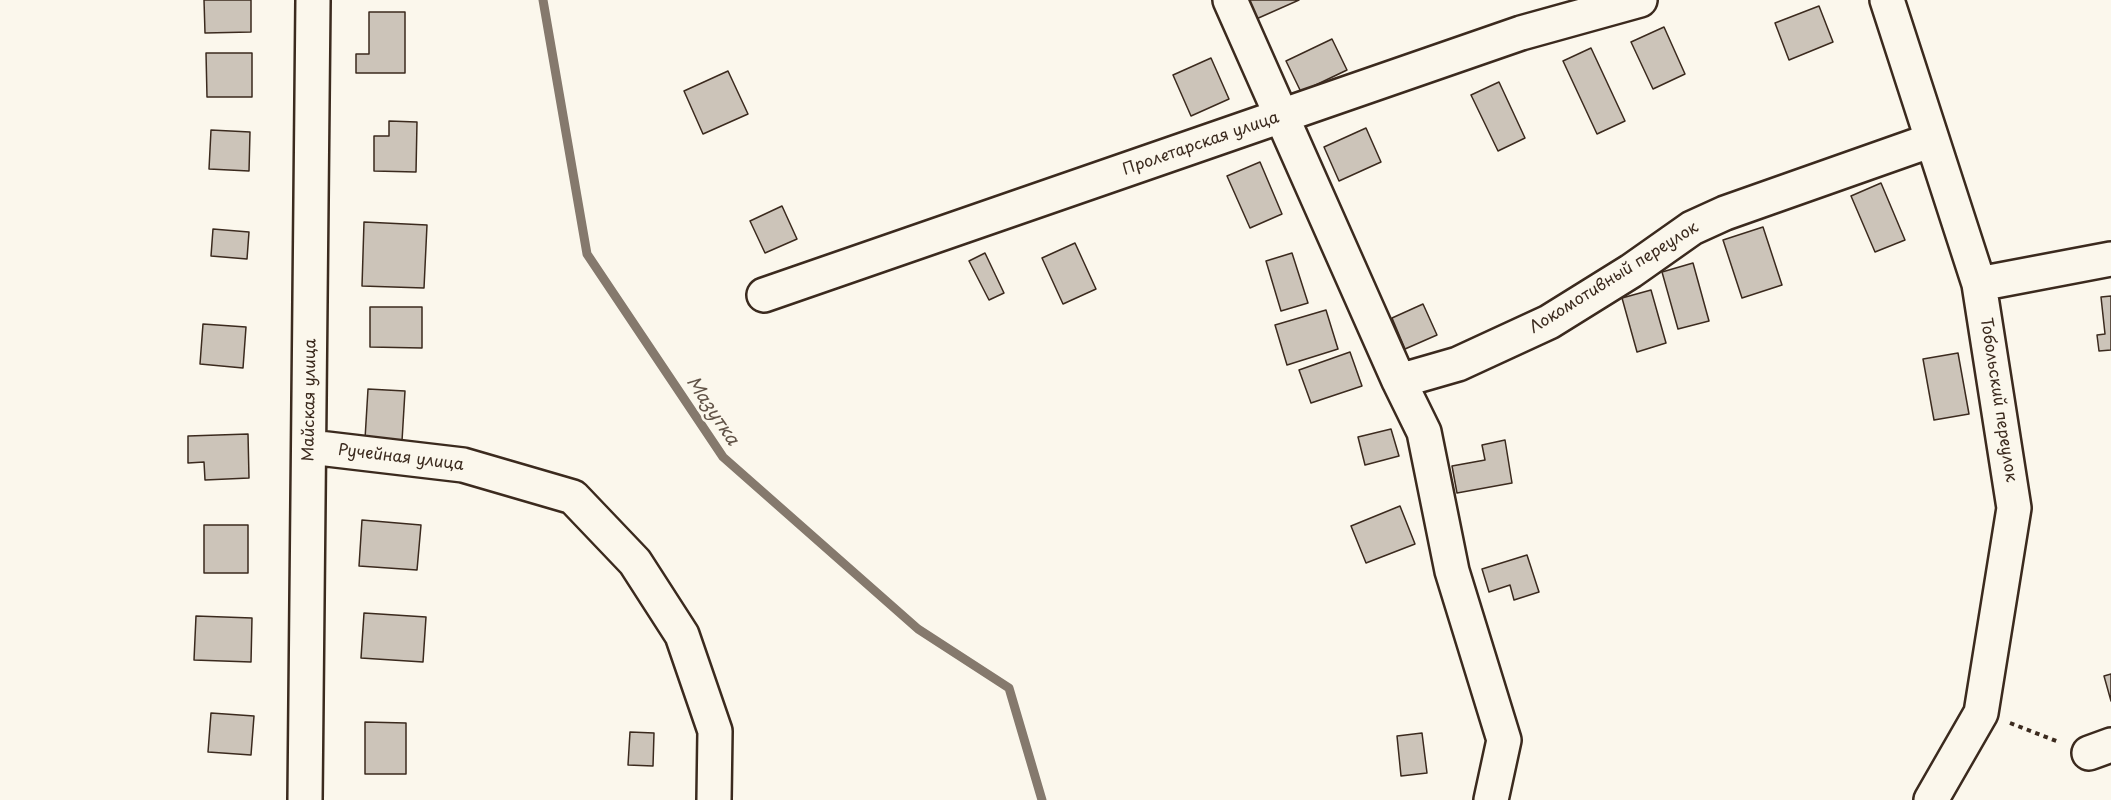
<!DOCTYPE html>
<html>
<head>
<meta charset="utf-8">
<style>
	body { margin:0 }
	canvas { display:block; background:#fbf7ec }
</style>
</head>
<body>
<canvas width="2111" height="800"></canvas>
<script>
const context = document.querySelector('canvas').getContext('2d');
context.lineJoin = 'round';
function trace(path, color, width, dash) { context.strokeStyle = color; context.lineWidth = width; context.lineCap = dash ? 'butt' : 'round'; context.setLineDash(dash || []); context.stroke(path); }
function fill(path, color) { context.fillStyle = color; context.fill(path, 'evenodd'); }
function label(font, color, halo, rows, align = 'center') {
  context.font = font + ' "Playpen Sans",sans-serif'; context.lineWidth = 5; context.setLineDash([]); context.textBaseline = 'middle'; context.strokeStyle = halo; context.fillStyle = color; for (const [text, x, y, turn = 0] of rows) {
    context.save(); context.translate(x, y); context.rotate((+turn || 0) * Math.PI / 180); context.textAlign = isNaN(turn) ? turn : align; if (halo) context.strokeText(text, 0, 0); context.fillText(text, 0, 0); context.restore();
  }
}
const stream = new Path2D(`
	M543,0l44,254 136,203 195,172 91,59 33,112`);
const building = new Path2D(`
	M204,0h47v32l-46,1z
	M1245,0h54l-45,20z
	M1819,6l14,36 -44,18 -14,-37z
	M369,12h36v61h-49v-19h13z
	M1664,27l21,47 -32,15 -22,-47z
	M1332,39l15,31 -46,22 -15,-31z
	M1591,48l34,73 -28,13 -34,-73z
	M206,53h46v44h-45z
	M1211,58l18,41 -38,17 -18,-41z
	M728,71l20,43 -45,20 -19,-43z
	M1499,82l26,56 -27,13 -27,-56z
	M389,121l28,1 -1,50 -42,-1v-35h15z
	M1366,128l15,34 -42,19 -15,-34z
	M211,130l39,2 -1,39 -40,-2z
	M1260,162l22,52 -32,14 -23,-52z
	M1881,183l24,57 -30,12 -24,-56z
	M782,206l15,33 -32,14 -15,-32z
	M364,222l63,3 -3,63 -62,-2z
	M1763,227l19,58 -40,13 -19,-58z
	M213,229l36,3 -2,27 -36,-3z
	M1075,243l21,46 -33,15 -21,-46z
	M985,253l19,40 -15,7 -20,-39z
	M1292,253l16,50 -27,8 -15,-50z
	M1693,263l16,58 -31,8 -16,-57z
	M1651,290l15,53 -29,9 -15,-54z
	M2111,296v54l-12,1 -2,-16 8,-1 -4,-37z
	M1423,304l14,31 -32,14 -13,-31z
	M370,307h52v41l-52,-1z
	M1326,310l12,39 -51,16 -12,-40z
	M203,324l43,3 -3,41 -43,-4z
	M1350,352l12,34 -51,17 -12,-33z
	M1958,353l11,61 -35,6 -11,-61z
	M368,389l37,2 -3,50 -37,-2z
	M1391,429l8,27 -34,9 -7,-28z
	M248,434l1,44 -44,2 -1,-18 -16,1v-27z
	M1505,440l7,43 -55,10 -5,-27 33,-6 -3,-15z
	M1400,506l15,38 -49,19 -15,-37z
	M362,520l59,5 -4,45 -58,-4z
	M204,525h44v48h-44z
	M1527,555l12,37 -25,8 -4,-15 -21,7 -7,-23z
	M364,613l62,4 -3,45 -62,-4z
	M196,616l56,2 -1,44 -57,-2z
	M2111,674v27l-7,-25z
	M211,713l43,3 -3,39 -43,-3z
	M365,722l41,1v51h-41z
	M630,732l24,1 -1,33 -25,-1z
	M1422,733l5,40 -26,3 -4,-40z`);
const path = new Path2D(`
	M2010,723l49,19`);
const minor = new Path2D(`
	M1230,0l169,381 25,51 28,139 52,169 -13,60
	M1887,0l92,284 35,224 -33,205 -50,87
	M1979,284l132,-25
	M764,295l757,-262 119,-33
	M1399,381l59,-17 91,-42 82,-51 61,-43 33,-15 207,-73
	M310,447l153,18 110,32 62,65 47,73 33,96 -1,69
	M2089,753l22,-8
	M305,800l8,-800`);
const streetNames = [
	["Пролетарская улица",1201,144,-19],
	["Локомотивный переулок",1614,278,-32],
	["Майская улица",310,400,-89],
	["Тобольский переулок",1998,400,81],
	["Ручейная улица",401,458,7]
];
const waterNames = [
	["Мазутка",712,411,56]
];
trace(stream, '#85796d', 9);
fill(building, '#ccc4b9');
trace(building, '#3b2a1e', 1.5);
trace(minor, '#3b2a1e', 38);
trace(path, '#3b2a1e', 4, [4.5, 4.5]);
trace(minor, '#fbf7ec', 33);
label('16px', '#3b2a1e', '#fbf7ec', streetNames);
label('italic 18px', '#605246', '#fbf7ec', waterNames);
</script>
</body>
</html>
